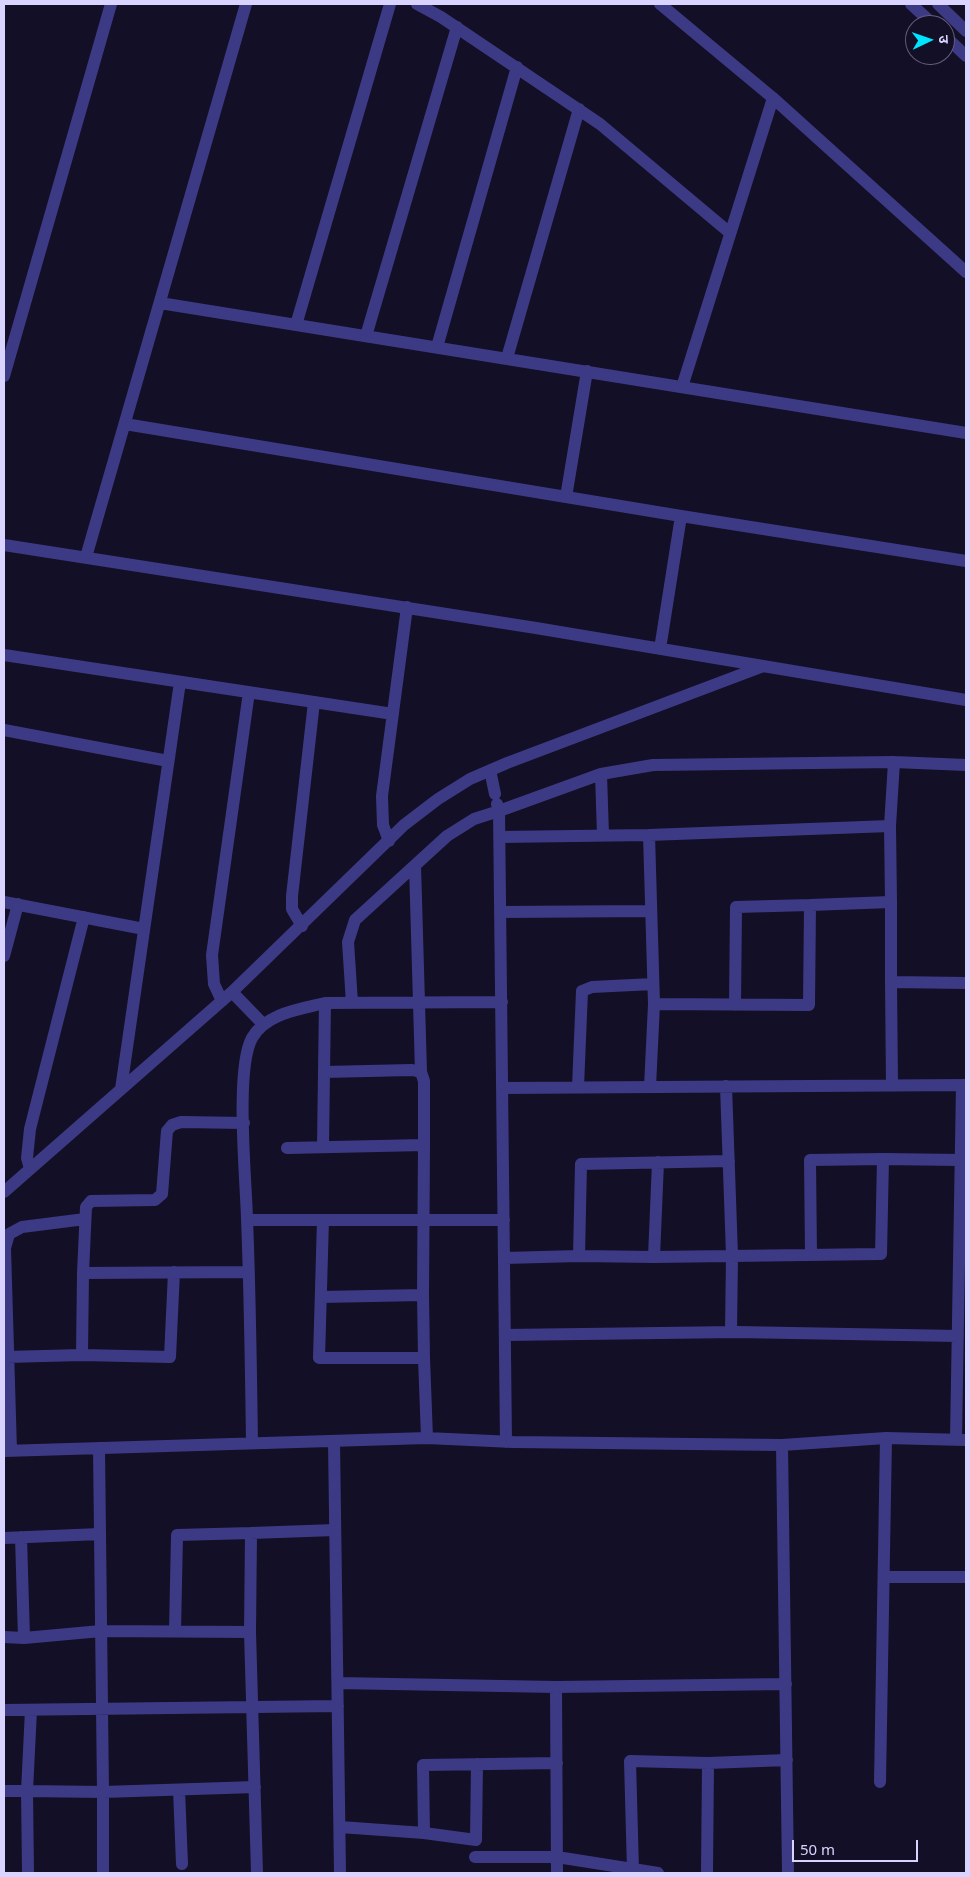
<!DOCTYPE html>
<html>
<head>
<meta charset="utf-8">
<style>
	body { margin:0 }
	#map { position:relative; width:970px; height:1877px; overflow:hidden; background:#130f26; font-family:"Noto Sans","Noto Sans Devanagari",sans-serif }
	canvas { display:block }
	.frame { position:absolute; inset:0; border:5px solid #d9d4ff; pointer-events:none }
	.north { position:absolute; left:905px; top:15px; width:50px; height:50px; box-sizing:border-box; background:#130f26; border:1px solid #625e7d; border-radius:50%; rotate:87deg; font-size:14px; font-weight:700; line-height:20px; text-align:center; color:#d9d4ff }
	.north::after { content:''; display:block; margin:auto; width:18px; height:22px; background:#00e5ff; clip-path:polygon(50% 0,100% 100%,50% 72%,0 100%) }
	.scale { position:absolute; left:792px; top:1840px; width:126px; height:22px; box-sizing:border-box; border:2px solid #d9d4ff; border-top:0; padding-left:6px; font-size:15px; line-height:18px; white-space:nowrap; color:#d9d4ff; -webkit-text-stroke:4px #130f26; paint-order:stroke }
</style>
</head>
<body>
<div id="map">
<canvas width="970" height="1877"></canvas>
<div class="frame"></div>
<div class="north">उ</div>
<div class="scale">50 m</div>
</div>
<script>
const context = document.querySelector('canvas').getContext('2d');
context.lineJoin = 'round';
function trace(path, color, width, dash) { context.strokeStyle = color; context.lineWidth = width; context.lineCap = dash ? 'butt' : 'round'; context.setLineDash(dash || []); context.stroke(path); }
const minor = new Path2D(`
	M417,4l24,13 159,107 130,109
	M660,4l113,94 193,174
	M911,4l23,21
	M938,4l28,27
	M945,36l21,20
	M160,303l806,130
	M296,325l94,-321
	M366,336l91,-309
	M437,347l80,-280
	M507,358l72,-249
	M4,376l107,-372
	M682,387l91,-289
	M125,424l556,92 285,45
	M566,497l21,-126
	M4,545l532,83 430,72
	M86,557l160,-553
	M660,649l21,-133
	M4,655l389,59
	M4,730l164,31
	M490,770l5,24
	M601,774l2,61
	M890,826l4,-64
	M500,837l149,-2
	M389,841l-6,-16 -1,-29 25,-189
	M415,865l6,207
	M4,902l140,27
	M891,902l-1,-76 -241,9 5,169 155,1 1,-100 81,-3v80
	M500,912l151,-1
	M302,926l-10,-17v-13l22,-194
	M4,956l14,-52
	M232,992l31,32
	M222,1001l-8,-17 -2,-29 37,-263
	M352,1003l-4,-61 7,-22 92,-84 27,-17 25,-8 -2,-7
	M735,1005l1,-98 74,-2
	M892,1085l-1,-103 75,1
	M726,1086l6,169 -1,77
	M578,1087l4,-96 10,-4 61,-3
	M650,1087l4,-83
	M502,1088l464,-3
	M121,1089l59,-407
	M323,1147l1,-75
	M287,1148l137,-3v-64l-3,-9 -9,-2 -88,2 1,-69 177,-1
	M658,1162l-4,95 -75,-1 2,-92 148,-3
	M30,1169l-3,-11 3,-29 54,-212
	M4,1192l228,-200 172,-167 34,-26 32,-20 37,-16 254,-96
	M247,1220h257
	M323,1220l-4,138h105l3,80
	M811,1255l-1,-95 73,-1
	M654,1257l227,-3 2,-95 77,1
	M504,1258l75,-2
	M174,1272l-4,85 -88,-2 1,-82 165,-1
	M83,1273l3,-66 5,-6 64,-1 7,-6 5,-63 5,-6 9,-3 63,1
	M423,1295l1,-150
	M321,1297l102,-2 1,63
	M505,1335l232,-3 221,4
	M6,1357l76,-2
	M956,1439l6,-354
	M334,1441l6,432
	M506,1442l-7,-631 102,-37 52,-9 241,-3 72,3
	M252,1443c-1,-75 -2,-150 -5,-224 -1,-40 -12,-150 5,-181 14,-25 49,-29 73,-35
	M782,1445l6,428
	M4,1451l423,-13 86,4 269,3 104,-7 80,2
	M11,1451l-6,-203 4,-14 13,-7 63,-8
	M4,1538l96,-4
	M885,1577h81
	M175,1631l2,-96 74,-2
	M250,1632l7,241
	M4,1637l20,1 -3,-101
	M24,1638l77,-7 149,1 1,-99 84,-3
	M338,1683l218,4 230,-3
	M556,1687l1,186
	M4,1710l334,-4
	M880,1782l6,-344
	M179,1790l3,74
	M4,1791h23l4,-81
	M340,1827l84,6 -1,-68 134,-2
	M424,1833l52,7 1,-76
	M475,1857h82l101,16
	M633,1870l-3,-109 78,2
	M28,1873l-1,-82 76,1 -4,-344
	M103,1873v-81l152,-5
	M707,1873l1,-110 79,-3`);
trace(minor, '#3d3a85', 12);
</script>
</body>
</html>
